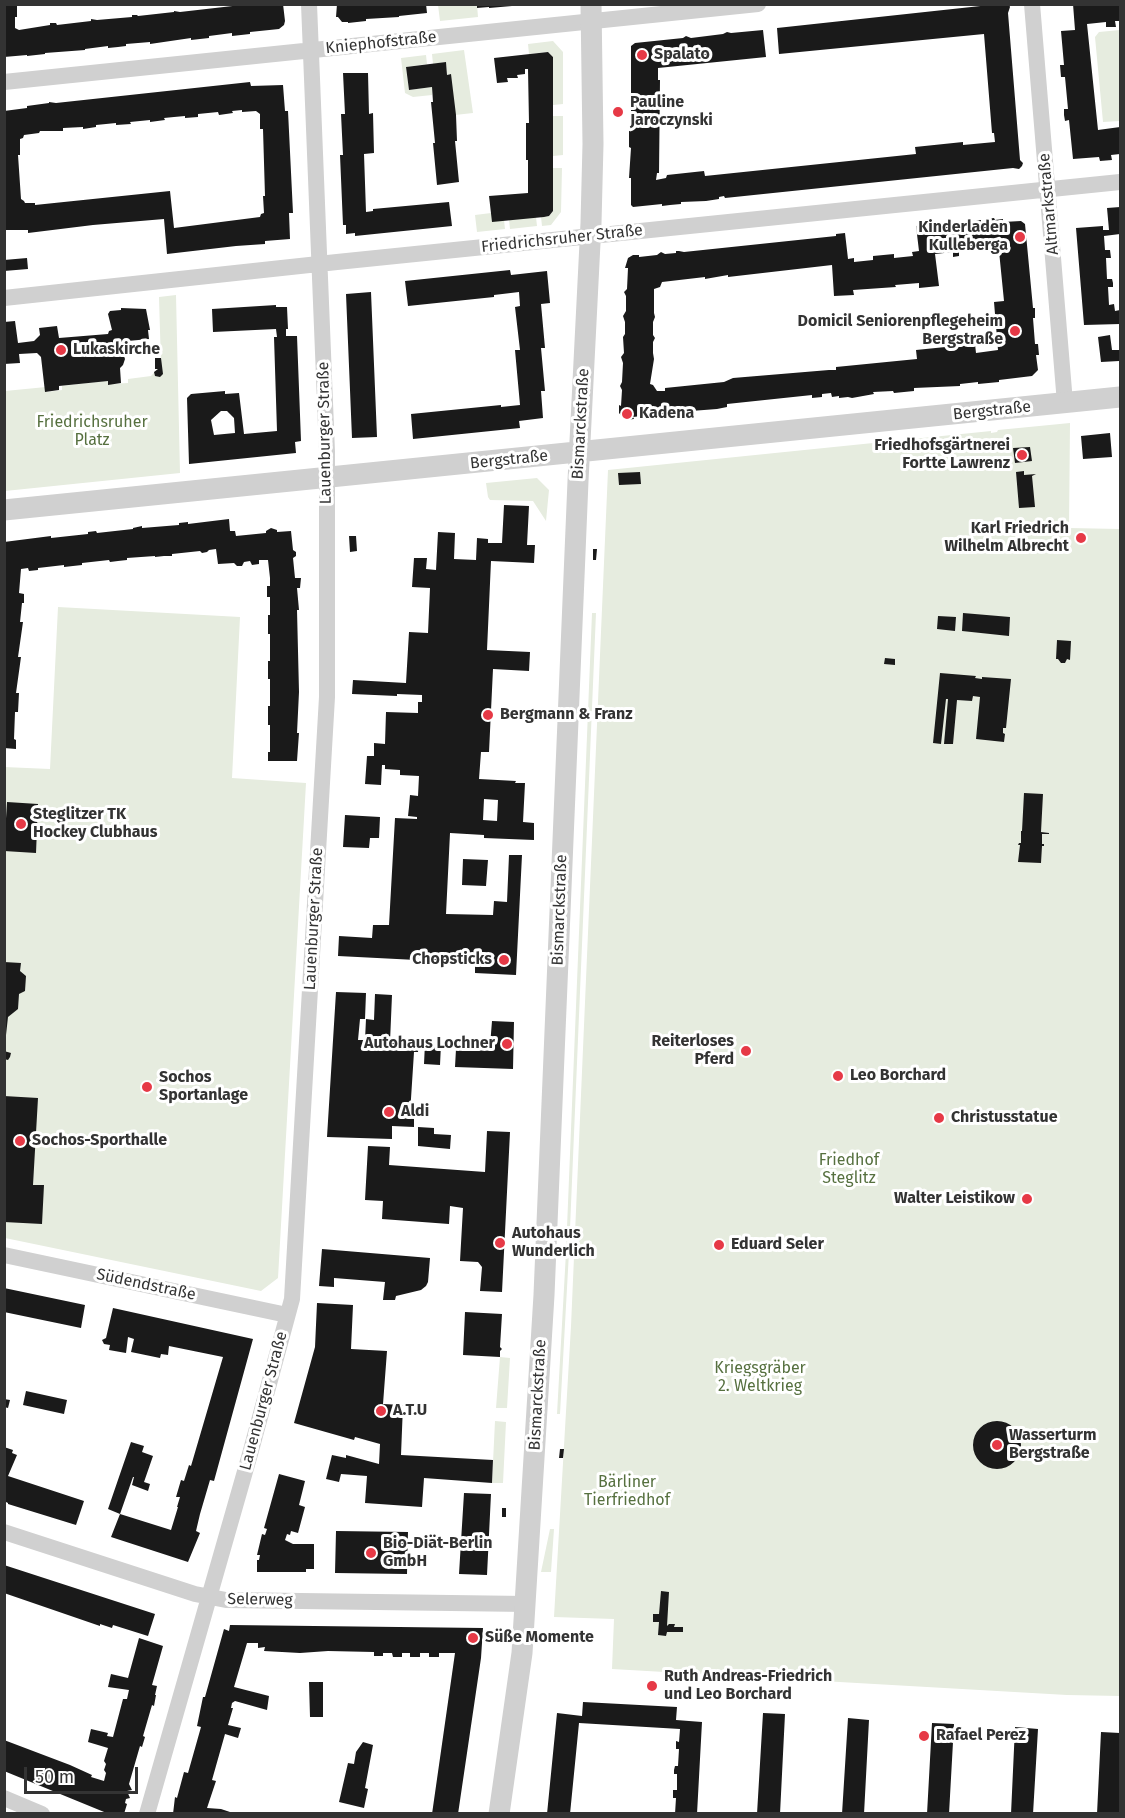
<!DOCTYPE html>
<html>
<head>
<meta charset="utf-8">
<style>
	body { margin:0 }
	#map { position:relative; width:1125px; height:1818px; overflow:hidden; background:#fff; font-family:"Fira Sans",sans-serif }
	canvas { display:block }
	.frame { position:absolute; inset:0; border:6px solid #333; pointer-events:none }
	.scale { position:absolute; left:24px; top:1767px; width:114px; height:27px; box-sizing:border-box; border:3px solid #333; border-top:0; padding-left:8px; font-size:18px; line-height:21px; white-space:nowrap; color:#333; -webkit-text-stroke:4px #fff; paint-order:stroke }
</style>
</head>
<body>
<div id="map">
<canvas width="1125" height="1818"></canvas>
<div class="frame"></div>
<div class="scale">50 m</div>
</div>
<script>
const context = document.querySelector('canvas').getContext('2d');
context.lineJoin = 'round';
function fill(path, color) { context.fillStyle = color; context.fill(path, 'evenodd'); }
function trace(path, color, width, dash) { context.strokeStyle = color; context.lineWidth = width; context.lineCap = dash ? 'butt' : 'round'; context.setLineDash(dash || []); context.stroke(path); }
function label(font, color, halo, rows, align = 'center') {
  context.font = font + ' "Fira Sans",sans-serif'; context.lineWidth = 6; context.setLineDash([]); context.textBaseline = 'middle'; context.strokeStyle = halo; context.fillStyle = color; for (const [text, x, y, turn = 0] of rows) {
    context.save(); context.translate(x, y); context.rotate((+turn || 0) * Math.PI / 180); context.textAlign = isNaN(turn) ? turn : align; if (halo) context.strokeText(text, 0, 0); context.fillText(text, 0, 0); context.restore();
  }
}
const green = new Path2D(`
	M438,5h39l1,12 -38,4z
	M1120,30v91l-17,1 -8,-85 4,-5z
	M553,41l10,11v52l-10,1v-48l-5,-5 -19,2 -1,-10z
	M464,50l9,63 -18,2 -5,-41 -3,1 -1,-13 -13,2 -1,-10z
	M426,55l1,9 -21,3 3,23 23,-3v8l-19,2 -8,-4 -4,-35z
	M553,116h10v39l-10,1z
	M553,168h9l-1,44 -10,13 -9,1 -1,-9 8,-1 4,-5z
	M491,213l13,7 1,9 -28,3 -2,-17z
	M536,217l1,9 -27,3 -1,-9z
	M176,295l4,178 -175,18v-100l41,-4 1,5 15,-2v-4l48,-6 1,4 17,-1v-4l23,-3 10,-11 -2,-68z
	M1070,423l-1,105 51,1v1167l-53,-1 -455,-26 2,-50 -60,-2 17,-291 37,-856 383,-39v2l6,-1 1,-2z
	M537,478l12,12 -3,31 -13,-20 -43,-1 -2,-3 -2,-14z
	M58,607l182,10 -8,161 74,5 -28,495 -17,13 -256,-53 -1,-471 46,2z
	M592,613h4l-27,639 -9,162h-3l9,-162z
	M500,1357l10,1 -3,50h-11z
	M495,1421l11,1 -3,61h-11z
	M550,1529h4l-3,43h-10z`);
const building = new Path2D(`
	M4,4h13v13h-2v11l4,2 31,-5v-2h6l1,2 34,-4v-2l6,1 35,-3v-2h5l1,1 36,-4v-1l6,1 70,-8h33l2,17 -1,4 -5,4 -29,3v2l-18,2v-3l-23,3v2l-18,2v-2l-41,6v-2l-24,2v2l-8,1 -10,1v-2l-23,3v1l-40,3v1l-18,2v-1l-23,2z
	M337,4h89l1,9 -28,3v1l-33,2v2l-18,2v-1h-6l-4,-5h-2z
	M477,4h35v2l-23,2v-1l-12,1z
	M999,4h10l1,3 -2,6 12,147 3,3 -1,3 -3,3 -6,-1 -288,30 -1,-2 -5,1v2l-13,2 -25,1v2l-11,1 -8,1v-2l-29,3 -2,-2v-27h-2l2,-30 -2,-1v-19l2,1v-83l4,-3 48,-5 3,-2 5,2 32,-4 4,-2 4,1 32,-3 3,27 -108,11v12h2l-1,93h-2l-1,7 10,-2 1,-3 37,-4 1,5 211,-22 -1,-7 48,-5v3l32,-3 -1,-9h-2l-8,-99 -205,20 -2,-26z
	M1073,4h47v17h-5l1,6h-10v-5l-19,2 11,106 22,-3v27l-9,1 1,5 -12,1 -1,-4 -26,2 -4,-39 -4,1 -1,-6v-6h4l-3,-32h-4l-1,-12h4l-3,-34 14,-1z
	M548,52l5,5v154l-4,5 -5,1 -52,5 -3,-26 39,-3v-33h-2v-37h3l-1,-54h-3v5l-8,1 1,3h-11l1,4 -11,1 -3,-25z
	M446,62l1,13 4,-1 5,41 1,26h-2l4,41 -22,3 -4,-42h2l-4,-41h2l-1,-15 -23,3 -3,-23z
	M343,73h25l1,41 4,-1 1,40 -10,1 2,58 7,-1v-2l76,-7 3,24 -97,10v-3l-9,1v-9h-3l-3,-70h3l-2,-41h4z
	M250,82l1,4 32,-1 2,26h3l5,102h-4l1,26 -25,2v3l-29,2 -69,8 -3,-35 -71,6 -65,8v-3h-24v-119l23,-3v-2l22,-3v-1l7,1zM242,110v2l14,-1 4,3v15h3l2,67h-2l1,17 -3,1 -1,3 -86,11 -4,-37 -135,14v-2h-10l-1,-2 -3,-2 -3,-44h2v-16l3,-1 1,-3 15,-2 1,-2h23v-3l20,-1v2l13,-2v-2l20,-2v2l15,-1 -1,-2 20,-2v2l15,-2 -1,-2 10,-1 11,-1v2l13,-1v-3l20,-2 1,3 14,-2 -1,-2z
	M1120,207v27l-16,2 1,14h5l1,8h-5l1,21h5l1,4v4h-5l1,18 5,-1 1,7 5,-1v14l-36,1 -8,-97 27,-2v4h6l-2,-22z
	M994,218l1,2 8,-1v3l18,-1 4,3 8,84h2v10h-2l2,26h3l1,11h-3l2,15 -6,6 -33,4v2l-21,2v-2l-18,2v2l-46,2v3l-20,2 -1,-2 -20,1 1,2 -22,4 -4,-1 -9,1v-2l-7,1 -1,-4 -9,1v3l-10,1v-3l-85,9v3l-10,2 -39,3v2l-5,1 -5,-2 -12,1 -3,3 -3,-2 -17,2 1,2 -9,1 -6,-7v-8l2,1 1,-16 -2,-4 2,-4 1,-19 -2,-6 3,-4 -1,-16 2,-3v-12l-2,-6 3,-5v-15l-2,-4 3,-3 1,-21h-3l3,-10 5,-3h6v2l18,-2 4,-3 4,2 11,-1v-2h3l5,1 152,-16v-2l9,-1 3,26 6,-1v4l19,-2v-4l21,-2v4l19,-2 -1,-4 7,-1 -3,-25 10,-2 1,3 45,-5v-1l9,-1v1h5v-2zM1002,245v6h-3l5,50 -10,1 4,48 -22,3 -1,-9 -59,6 1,9 -81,8v3h-7l-96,8 -9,4 -59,6v3h-8l-4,-6 -3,-1 4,-25 -1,-6v-11l2,-4 -2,-3v-13l2,-5 -1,-4v-24l6,-2 2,-5 43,-5v2l23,-4v2l104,-12 2,31 20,-1 -1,-5 43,-3 -1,-2 24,-2v5l20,-2 -4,-32 18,-2v5l6,-1v-5l15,-1 10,-1v-2z
	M27,258l1,11 -24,2v-11z
	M510,270l1,5 36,-4 3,32 -9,1 4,44h-4l4,43h-4l2,27 -24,3 1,7 -107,11 -2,-25 90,-9v2l19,-2 -5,-55h5l-5,-43 5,-1 -1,-14 -25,3v2l-86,9 -3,-25z
	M371,292l6,145 -25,1 -6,-144z
	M276,305v2h11l1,22h-2v7h11l4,105 -6,1 1,11 -107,11 -2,-66 4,-4 34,-3v3l14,-1 5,41 33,-3 -3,-94h3l-1,-8 -63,3 -1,-23zM221,411h6l7,7 1,15 -21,2 -3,-15z
	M121,308l25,1 4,21h-2l1,9 -32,3 1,8 5,3 2,6 -2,6 -3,3 1,15 -13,2v-4l-49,5v4l-14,2 -4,-35 -4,-4 -18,1 1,9 -16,1v-42l11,-1 3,22 16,-2 6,-6 -1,-7 18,-2 2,12 49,-4 1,-3 3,-1 -4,-16 2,-3 11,-1z
	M1110,335l2,15h7v11l-18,1 -3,-25z
	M155,358h6l2,16 -3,3 -5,-1 -1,-4 4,-3h-3z
	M1110,433l2,24 -29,2 -2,-23z
	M1030,447l2,14 -17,2 -2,-15z
	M1024,471v4l12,-1 -4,2 3,31 -16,1 -3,-36z
	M640,472l1,12 -22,1 -1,-12z
	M504,505l25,1 -2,39h8l-1,18 -43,-2 -4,89 43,2 -1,19 -36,-2 -4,83h-8l-2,27 37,2 -1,2h10l-2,39 11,1v17l-50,-2v-3l-34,-2 -4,81 47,1 1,-14 13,1 2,-47h13l-6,120 -41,-2v-10l-137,-7 1,-20 33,2 1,-13h16l6,-107 22,1v-2l-9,-1 1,-9 1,-12 8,1 1,-20 -19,-1v-5l-15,-1v-4h-3l-1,20 -16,-1 2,-28h7v-13l11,1 1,-32 32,1v-11h4v-7l-25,-1v2l-45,-2 1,-14 53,3 3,-51 19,1 2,-45 -18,-1 2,-29h13l-1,11 10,1 2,-38 17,1 -1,26 22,1 1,-22 11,1v4h14zM484,799l14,1 -1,21 -14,-1z
	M229,519l1,12h5l1,5 30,-3v-2l5,-3 6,2v2l14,-1 2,19 3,2v4l-3,2 2,20h6l-1,10h-3l2,22h-2l2,82 -2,41h2l-2,28h-29v-9h2v-27h-2v-19h2v-27h-2v-18h2v-27h-2v-19h2v-18h-3v-11h3v-8l-2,-18h-9v4l-7,1 -2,-4 -6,1 -2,4h-5l-3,-3 -16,1 -2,-15 -7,1 -2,2 -5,1 -2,-2 -28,3v2h-8l-9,1v-1l-28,2v2l-9,1 -8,1 -1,-2 -27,3v2l-18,2v-2l-26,3v2l-9,1 -1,-3 -7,1 -2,24 5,1v9h-2l-2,19h3l-5,35h3l-5,36h3l-1,19h-3l-1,27 2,1v9l-12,-1v-206l47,-6v2l37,-4v-2l8,-1 1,2 36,-4v-1l9,-2v2l37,-3v-2l9,-1v2z
	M349,536h7l1,15 -7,1z
	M593,549h4l-1,11h-3z
	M963,613l47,4 -1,19 -47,-5z
	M938,616l18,1 -1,14 -18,-2z
	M1057,640l14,1 -1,19 -3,-1 -2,4h-4l-3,-4h-2z
	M885,658l10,1v6l-11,-1z
	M940,673l36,3 -1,2 7,1v-2l29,2 -5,49h-3v5l2,1 -1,8 -28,-3 4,-42 -7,-1 -1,5 -15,-1 -4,44h-9l4,-45h-2l-5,45 -8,-1z
	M1024,793l19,1 -2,38 8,1v1h-7v10h2v2h-2l-1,17 -23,-1 2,-17h-2l1,-2h2v-12h1z
	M7,802l31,2 -2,49 -32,-2z
	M345,815l35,2 -1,21h-9l-1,10 -26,-1z
	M463,859l25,1 -2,26 -24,-1z
	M4,962l17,1 -1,8 6,5 -1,15 -6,3 -1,15 -10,8 -2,18h-2z
	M336,992l30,1 -1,26h-5l-2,21h7l1,-21 8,1 1,-26 17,1 -2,47 29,1 -1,9h-4l-4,62h4v13l-22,-1v13l-65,-2z
	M492,1021l22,1 -1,47 -58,-2 1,-18 22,2 12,-5z
	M425,1043l16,1 -1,21 -16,-1z
	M4,1051l7,2 -1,4 -2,3 -4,-1z
	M4,1096l34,2 -5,87h11l-2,39 -38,-2z
	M418,1127l16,1v6l17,1 -1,14 -32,-3z
	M487,1131l23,1 -8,160 -22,-1 2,-24 -4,-5 -18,-1 3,-53 -13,-2 -1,18 -67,-5 1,-18 -18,-1 3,-54 22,1 -1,18 96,7z
	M322,1249l108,9 -2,24 -2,4 -5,4 -25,6 -1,4h-12l2,-18 -51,-4v9l-15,-1z
	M4,1288l81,17 -4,23 -77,-16z
	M317,1303l36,2 -2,44 36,2 -4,53 20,1 -2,50 92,5 -1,23 -68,-5 -2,29 -57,-4 2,-27 -26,-2 -2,8 -13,-3 6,-24 14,3v-3l33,9 1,-20 -25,-7 -1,3 -60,-17 21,-76z
	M113,1308l140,31 -39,142 -4,-1 -10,34 -4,17 4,2 -12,29 -77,-25 9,-23 -12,-5 23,-67 13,4 -2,6 11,4 -9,26 6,2 -2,7 -16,-6 2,-8h-1l-13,37 51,16 7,-23h-1l3,-10h-4l5,-17 3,1 5,-16 2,1 32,-109 -54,-11 -1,9 -7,-1 -1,4 -29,-6 3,-13 -6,-2 -2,16 -17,-3 1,-5 -6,-1 -2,-4 4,-2z
	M465,1312l37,2 -2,33 2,2 -2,2v6l-37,-2z
	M26,1391l41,9 -3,14 -41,-9z
	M4,1399l6,1 -2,8 -4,-1z
	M973 1445a24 24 0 1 1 48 0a24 24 0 1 1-48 0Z
	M4,1447l9,3 -1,3 5,2 -9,21 76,25 -8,24 -68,-21v-1l-4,-2z
	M560,1449h4l-1,9h-4z
	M279,1474l26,7 -6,24 6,2 -7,26 -7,-2 -1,4 -3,-1 -2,6 8,4h21v25h-8v3h-49v-12h2l1,-5h-3l5,-21 3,1 2,-6 -3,-1z
	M464,1493l27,1 -4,81 -28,-1z
	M502,1508h4v9h-4z
	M336,1531l72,1 -1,42 -72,-1z
	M4,1565l151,49 -7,22 -35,-11 -1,3 -12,-4v2l-96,-33z
	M661,1591l8,1 -2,34 2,-2h6l-1,3h9v5h-16l-1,4 -8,-1 1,-13h-6v-8h6z
	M230,1625l253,3 -2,30 -23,156h-26l23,-161h-16v4h-10v-4h-9v4h-10v-4h-8v4h-9l-1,-4h-9v3h-9v-4l-46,-1 -28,2 -36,-2 1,-4 -7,1v-5h-11l-13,44 35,9 -2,14 -32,-9 -3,2 -1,5h2l-5,17 13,3 -3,10 -13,-4 -13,46 4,1 -9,27 14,1 15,5h-63l2,-17 2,1 7,-26 4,1 13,-46 -4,-1 6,-29h2l19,-68 5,2z
	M139,1638l24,8 -11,39 5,1 -2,9h1l-2,11 -2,-1 -9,31 2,1 -3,10 -2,-1 -11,38 3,6 -5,1 3,7 -4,1 -1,4 2,1 -3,10h-15l-105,-43v-31l66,25 22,10 -1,2 13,4 2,-8 -2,-3 2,-6 -2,-3 4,-13 -20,-6 3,-13 17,4 -1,3 6,1 10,-38h4l2,-9 -21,-3 3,-13 17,4z
	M309,1682h14v35h-13z
	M583,1702l94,5 -1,13 26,2 -5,92h-22l1,-16h-3v-8h4v-16h-3v-4l1,-4h3l1,-17h-3v-8l3,1 1,-13 -101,-6 -9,91h-23l10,-101 25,3z
	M763,1713l22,1 -5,100h-23z
	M848,1718l21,2 -5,94h-22z
	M932,1723l22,1 -5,90h-22z
	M1015,1727l23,2 -5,85h-22z
	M1101,1732l19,1 -1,81h-22z
	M363,1742l10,3 -8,43 3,1 -4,19 -25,-6 9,-39 6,1 2,-12z`);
const minor = new Path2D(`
	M1032,4l33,399
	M4,82l754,-78
	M4,298l333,-36 783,-80
	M4,1255l283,60
	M4,1532l191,62 31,6 300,4
	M4,1798l38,16
	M147,1814l103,-360 42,-155 35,-602v-245l-18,-448`);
const tertiary = new Path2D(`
	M4,510l1116,-113
	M499,1814l23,-161 22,-358 34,-814 13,-258 2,-79 -2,-140`);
const markers = [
	[642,55,6,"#e63946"],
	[618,112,6,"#e63946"],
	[1020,237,6,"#e63946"],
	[1015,331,6,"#e63946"],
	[61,350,6,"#e63946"],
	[627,414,6,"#e63946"],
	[1022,455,6,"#e63946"],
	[1081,538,6,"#e63946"],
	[488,715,6,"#e63946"],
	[21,824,6,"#e63946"],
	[504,960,6,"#e63946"],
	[507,1044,6,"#e63946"],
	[746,1051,6,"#e63946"],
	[838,1076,6,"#e63946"],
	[147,1087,6,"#e63946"],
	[389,1112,6,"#e63946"],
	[939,1118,6,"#e63946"],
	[20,1141,6,"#e63946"],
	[1027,1199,6,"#e63946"],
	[500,1243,6,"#e63946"],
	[719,1245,6,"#e63946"],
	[381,1411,6,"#e63946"],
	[997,1445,6,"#e63946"],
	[371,1553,6,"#e63946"],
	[473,1638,6,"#e63946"],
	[652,1686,6,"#e63946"],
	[924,1736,6,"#e63946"]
];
const streetNames = [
	["Kniephofstraße",381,43,-6],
	["Altmarkstraße",1049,204,-95],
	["Friedrichsruher Straße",562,239,-6],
	["Bergstraße",992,411,-6],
	["Bismarckstraße",581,424,-87],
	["Lauenburger Straße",325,433,-91],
	["Bergstraße",509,460,-6],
	["Bismarckstraße",560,910,-88],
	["Lauenburger Straße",314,919,-87],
	["Südendstraße",146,1285,12],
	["Bismarckstraße",538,1395,-87],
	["Lauenburger Straße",264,1401,-75],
	["Selerweg",260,1600,1]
];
const poiNames = [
	["Spalato",654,55],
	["Pauline",630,103],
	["Jaroczynski",630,121],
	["Kinderladen",1008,228,"right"],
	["Kulleberga",1008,246,"right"],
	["Domicil Seniorenpflegeheim",1003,322,"right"],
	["Bergstraße",1003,340,"right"],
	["Lukaskirche",73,350],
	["Kadena",639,414],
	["Friedhofsgärtnerei",1010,446,"right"],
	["Fortte Lawrenz",1010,464,"right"],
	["Karl Friedrich",1069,529,"right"],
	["Wilhelm Albrecht",1069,547,"right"],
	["Bergmann & Franz",500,715],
	["Steglitzer TK",33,815],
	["Hockey Clubhaus",33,833],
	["Chopsticks",492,960,"right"],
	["Reiterloses",734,1042,"right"],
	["Pferd",734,1060,"right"],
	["Autohaus Lochner",495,1044,"right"],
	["Leo Borchard",850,1076],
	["Sochos",159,1078],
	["Sportanlage",159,1096],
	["Aldi",401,1112],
	["Christusstatue",951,1118],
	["Sochos-Sporthalle",32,1141],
	["Walter Leistikow",1015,1199,"right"],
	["Autohaus",512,1234],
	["Wunderlich",512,1252],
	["Eduard Seler",731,1245],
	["A.T.U",393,1411],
	["Wasserturm",1009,1436],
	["Bergstraße",1009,1454],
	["Bio-Diät-Berlin",383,1544],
	["GmbH",383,1562],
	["Süße Momente",485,1638],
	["Ruth Andreas-Friedrich",664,1677],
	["und Leo Borchard",664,1695],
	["Rafael Perez",936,1736]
];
const parkNames = [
	["Friedrichsruher",92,423],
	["Platz",92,441],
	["Friedhof",849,1161],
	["Steglitz",849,1179],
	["Kriegsgräber",760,1369],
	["2. Weltkrieg",760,1387],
	["Bärliner",627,1483],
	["Tierfriedhof",627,1501]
];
fill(green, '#e6ecdf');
fill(building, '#1a1a1a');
trace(minor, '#d0d0d0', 16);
trace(tertiary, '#d0d0d0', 21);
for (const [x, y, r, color] of markers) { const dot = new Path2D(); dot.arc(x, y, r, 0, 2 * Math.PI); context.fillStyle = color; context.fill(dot); trace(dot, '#fff', 2); }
label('16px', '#333', '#fff', streetNames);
label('bold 16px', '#333', '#fff', poiNames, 'left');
label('16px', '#56703f', '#fff', parkNames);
</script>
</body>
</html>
